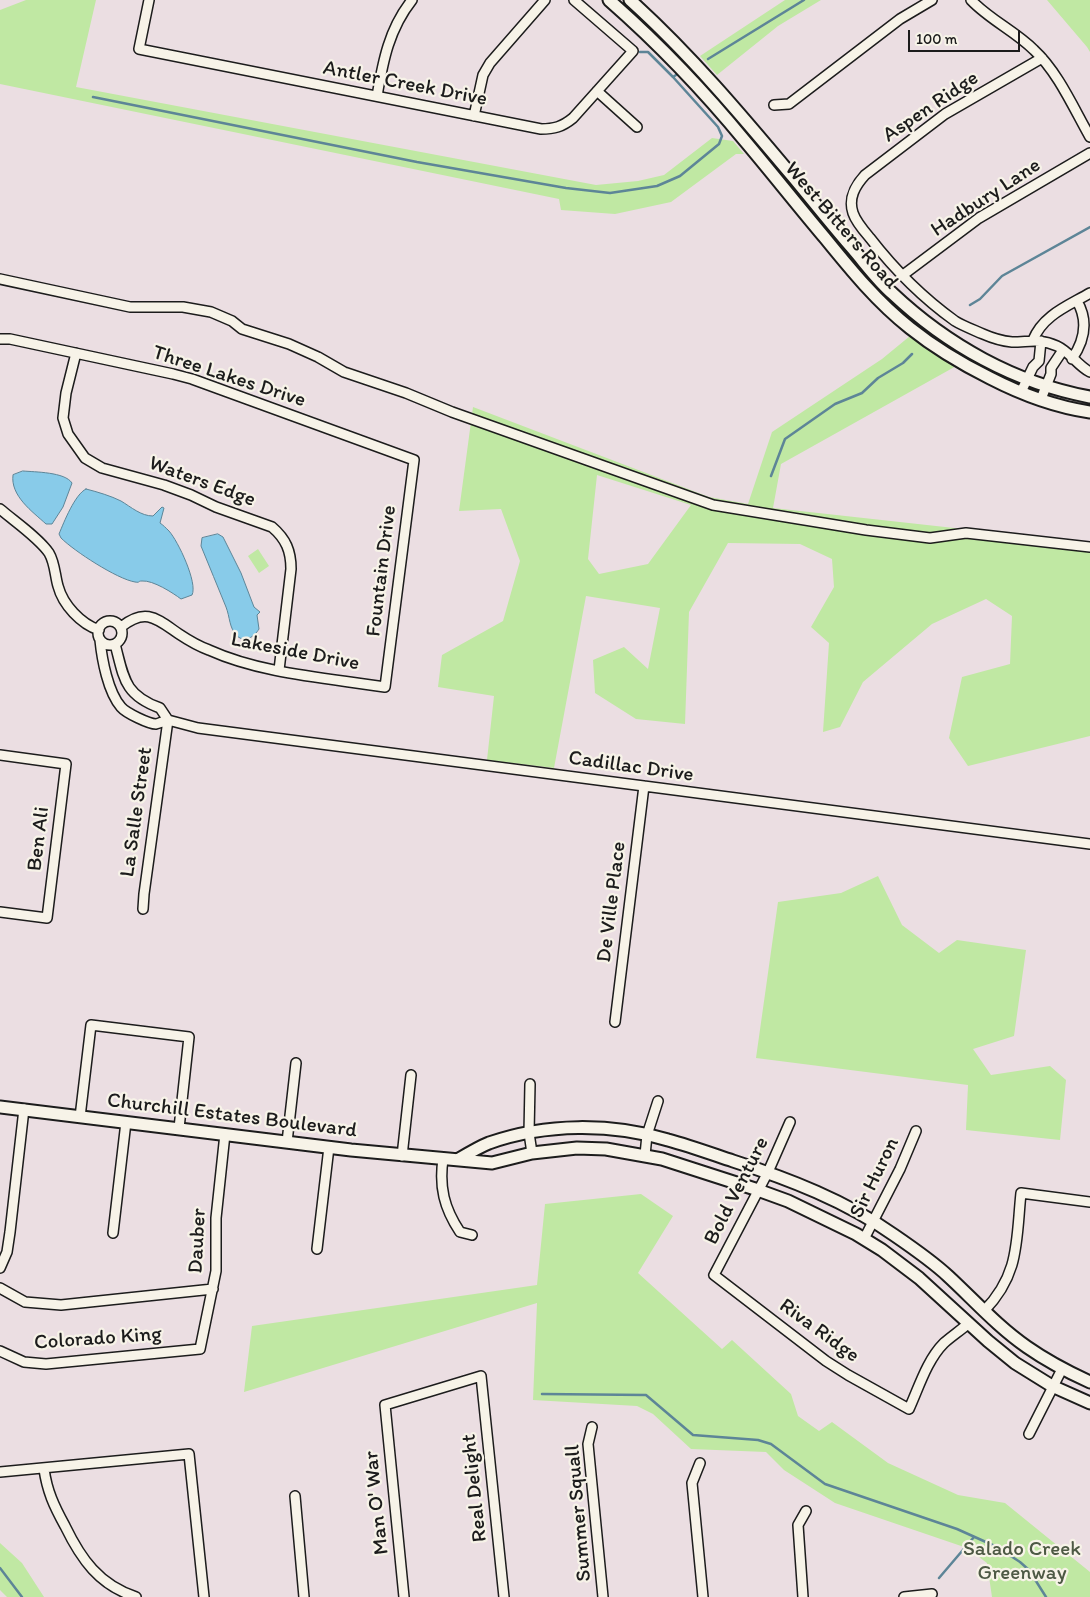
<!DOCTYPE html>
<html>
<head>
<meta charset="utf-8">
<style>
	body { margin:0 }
	#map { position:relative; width:1090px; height:1597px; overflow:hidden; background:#ebdee2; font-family:Itim,sans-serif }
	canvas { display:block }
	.scale { position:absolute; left:908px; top:30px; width:112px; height:22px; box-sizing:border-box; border:2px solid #1c1c1c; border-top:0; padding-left:6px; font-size:15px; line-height:18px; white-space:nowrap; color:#1c1c1c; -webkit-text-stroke:4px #f7f3e8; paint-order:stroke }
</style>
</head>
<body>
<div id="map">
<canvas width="1090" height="1597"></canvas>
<div class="scale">100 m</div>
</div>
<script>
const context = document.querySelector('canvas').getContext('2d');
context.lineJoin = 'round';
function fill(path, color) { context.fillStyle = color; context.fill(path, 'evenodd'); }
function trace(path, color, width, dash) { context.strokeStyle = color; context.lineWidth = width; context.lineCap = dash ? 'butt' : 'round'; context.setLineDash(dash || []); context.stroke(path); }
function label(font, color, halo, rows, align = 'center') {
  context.font = font + ' Itim,sans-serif'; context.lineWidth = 4.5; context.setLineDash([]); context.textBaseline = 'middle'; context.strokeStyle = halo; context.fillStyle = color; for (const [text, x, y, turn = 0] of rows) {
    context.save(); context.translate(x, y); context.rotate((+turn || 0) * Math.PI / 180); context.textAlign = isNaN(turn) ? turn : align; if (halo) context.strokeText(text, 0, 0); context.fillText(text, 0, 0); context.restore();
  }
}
const green = new Path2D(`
	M26,0h70l-20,87 520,98 42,-4 26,-6 48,-37 21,3 11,13h-8l-65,48 -56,12 -54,-4 -2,-11 -559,-115v-74z
	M785,0h36l-43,26 -61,49 -17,-19z
	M1047,0h43v52l-3,-5z
	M910,336l14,10 34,19 -177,99 -8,44 317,35v193l-122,30 -19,-28 13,-61 48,-13 2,-48 -26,-17 -54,25 -69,58 -23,45 -17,5 6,-89 -18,-16 23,-40 -2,-28 -32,-15 -72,-1 -39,69 -4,112 -49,-5 -41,-26 -2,-33 31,-13 24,22 12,-61 -74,-12 -32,172 -67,-8 7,-64 -56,-9 4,-32 61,-34 17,-60 -19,-52 -42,2 14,-104 236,90 39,7 24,-72 110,-73zM597,475l94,30 -43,59 -49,10 -11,-15z
	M258,549l11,17 -10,7 -11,-17z
	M878,876l24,49 37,28 18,-13 69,10 -12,86 -41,13 18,26 59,-9 16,14 -6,60 -94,-10 2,-45 -212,-27 22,-156 63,-9z
	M641,1194l32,22 -35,57 84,76 10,-9 59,54 7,22 21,15 13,-9 56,41 70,32 47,8 85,69v25h-98l-5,-34 -20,-15 -132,-45 -51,-33 -18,-18 -75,-3 -38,-35 -16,-8 -104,-6 4,-97 -293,89 8,-66 285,-41 8,-81z
	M0,1543l22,20 22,34h-37l-7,-7z`);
const water = new Path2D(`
	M23,471c12,1 42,1 49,12l-9,24 -11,17h-6c-13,-12 -36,-28 -33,-49z
	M86,489c12,3 25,7 35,12 10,6 20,15 32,15l9,-9 2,1 -4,15c3,2 6,5 9,8 9,10 29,52 23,64l-11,4c-8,-6 -28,-19 -39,-18 -5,0 -1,2 -7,1 -18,-3 -61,-31 -74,-44l-2,-4c5,-12 16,-40 27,-45z
	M218,534l5,3 18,36 13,34 6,5 -3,3 2,14c-5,8 -14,14 -22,7 -8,-8 -7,-19 -11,-29 -8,-20 -17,-41 -25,-61l1,-8z`);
const stream = new Path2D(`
	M640,52h8l25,25
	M708,59l96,-59
	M93,97l324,65 149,26 44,5 47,-7 23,-10 39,-32 3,-8 -4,-9 -45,-50 3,-2
	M970,305l10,-6 22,-23 88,-49
	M771,476l14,-37 50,-35 27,-11 16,-15 25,-15 9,-9
	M542,1394l104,1 47,40 65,5 13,4 54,40 132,45 40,18 23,15 9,8 17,27
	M0,1568l22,29
	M939,1578l35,-41`);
const street = new Path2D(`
	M149,0l-10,49 402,80c13,0 21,-2 32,-11l60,-67 -59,-51
	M971,0c19,20 44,31 63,50 24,22 40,59 56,87
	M1042,58l-97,56 -80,61c-10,11 -17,23 -12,38 3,9 11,18 17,25 24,31 53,60 85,83 8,5 19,9 28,13 9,4 19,7 29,8 18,0 27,-4 45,4 13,6 21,20 33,26
	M597,91l40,36
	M377,96c6,-35 12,-67 35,-96
	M774,105l15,-1 111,-85 32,-19
	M474,116l9,-41 7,-12 55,-63
	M903,275l76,-57 111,-65
	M0,279l130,28h53l28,5 21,9 10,8 47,15 29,13 26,15 62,21 46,19 261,93 153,25 64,8 36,-5 124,14
	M0,339h10l163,35 19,5 222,81 -29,227c-57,-9 -123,-13 -176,-37 -11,-4 -21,-10 -30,-16 -22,-15 -33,-27 -58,-7
	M1033,340c10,-25 35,-34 57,-47
	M76,353l-10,40 -3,25 5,16 17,24 17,10 62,17 27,10 25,12 56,20c14,12 19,24 19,42l-12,101
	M1072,359c13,-19 16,-39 5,-58
	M1021,392l12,-25 6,-6 2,-20
	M1041,399l10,-25v-6l12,-18
	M0,509c14,12 39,29 49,44 6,10 6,23 9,33 5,19 23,38 41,44
	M98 633a12 12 0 1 1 24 0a12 12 0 1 1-24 0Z
	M100,640c2,20 8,52 21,67 5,6 28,17 35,17 4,-1 8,-3 12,-4
	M115,644c9,34 9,51 45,64l8,12
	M168,720l30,8 892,116
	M0,755l66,9 -19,154 -47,-6
	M143,909l1,-15 24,-174
	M615,1022l29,-236
	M530,1084l-1,49 3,20
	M80,1117l11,-92 98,12 -10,91
	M790,1122l-22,50 -54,103 112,86 22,14 61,34c10,-22 18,-49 35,-66 8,-7 17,-13 25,-20
	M287,1142l9,-79
	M645,1155l2,-20 11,-34
	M402,1156l9,-81
	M443,1159c-4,28 1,49 17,73l12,3
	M113,1233l13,-111
	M864,1239l36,-70 16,-38
	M317,1249l12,-102
	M0,1268l7,-16 3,-20 14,-123
	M0,1288l25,14 36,3 152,-16
	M984,1311c36,-37 32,-70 37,-118l69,9
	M0,1351l24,11 22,2 154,-15 16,-78v-53l9,-84
	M592,1427l-4,17 15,153
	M1029,1434l33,-65
	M700,1463l-8,20 11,114
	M44,1469c3,22 10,37 21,57 16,33 34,59 71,71
	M0,1472l189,-18 15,143
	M295,1496l9,101
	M404,1597l-19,-192 96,-29 23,221
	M803,1597l-5,-72 8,-14
	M904,1597l28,-3`);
const secondary = new Path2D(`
	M609,0c49,43 95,91 136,141 27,32 53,65 80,97 26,32 52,64 85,90 25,20 52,36 80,50 31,16 66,29 100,34
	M630,0c60,54 112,116 164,178 19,23 38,47 58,70 13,15 25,32 40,45 55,52 123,90 198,104
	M0,1107l351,43 141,13 40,-10 45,-5 29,1 56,10 93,30 33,12 68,33 26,16 37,28 69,63 27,22 37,23 38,17
	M459,1159c10,-6 20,-12 30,-16 57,-20 122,-20 179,-3 22,6 44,14 65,21 56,18 113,40 161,74 19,13 38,26 54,41 26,24 50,51 79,71 20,14 41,25 63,35`);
const streetNames = [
	["Antler Creek Drive",405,84,11],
	["Aspen Ridge",931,107,-34],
	["Hadbury Lane",986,198,-33],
	["West Bitters Road",841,226,49],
	["Three Lakes Drive",229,377,18],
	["Waters Edge",202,482,20],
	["Fountain Drive",382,571,-83],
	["Lakeside Drive",295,652,11],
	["Cadillac Drive",631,767,8],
	["La Salle Street",137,812,-82],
	["Ben Ali",39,839,-83],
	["De Ville Place",612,902,-83],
	["Churchill Estates Boulevard",232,1116,7],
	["Sir Huron",875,1178,-64],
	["Bold Venture",737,1191,-63],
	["Dauber",198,1241,-87],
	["Riva Ridge",819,1331,36],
	["Colorado King",98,1339,-4],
	["Real Delight",475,1488,-96],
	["Man O' War",377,1503,-96],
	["Summer Squall",579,1513,-95]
];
const parkNames = [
	["Salado Creek",1022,1550],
	["Greenway",1022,1574]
];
fill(green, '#c0e8a3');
fill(water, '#88cbe9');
trace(water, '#5d8597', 1);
trace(stream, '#5d8597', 2.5);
trace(street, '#1c1c1c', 12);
trace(secondary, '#1c1c1c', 15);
trace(street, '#f7f3e8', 9);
trace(secondary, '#f7f3e8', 11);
label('21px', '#1c1c1c', '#f7f3e8', streetNames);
label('21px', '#4d5944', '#f7f3e8', parkNames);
</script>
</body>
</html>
